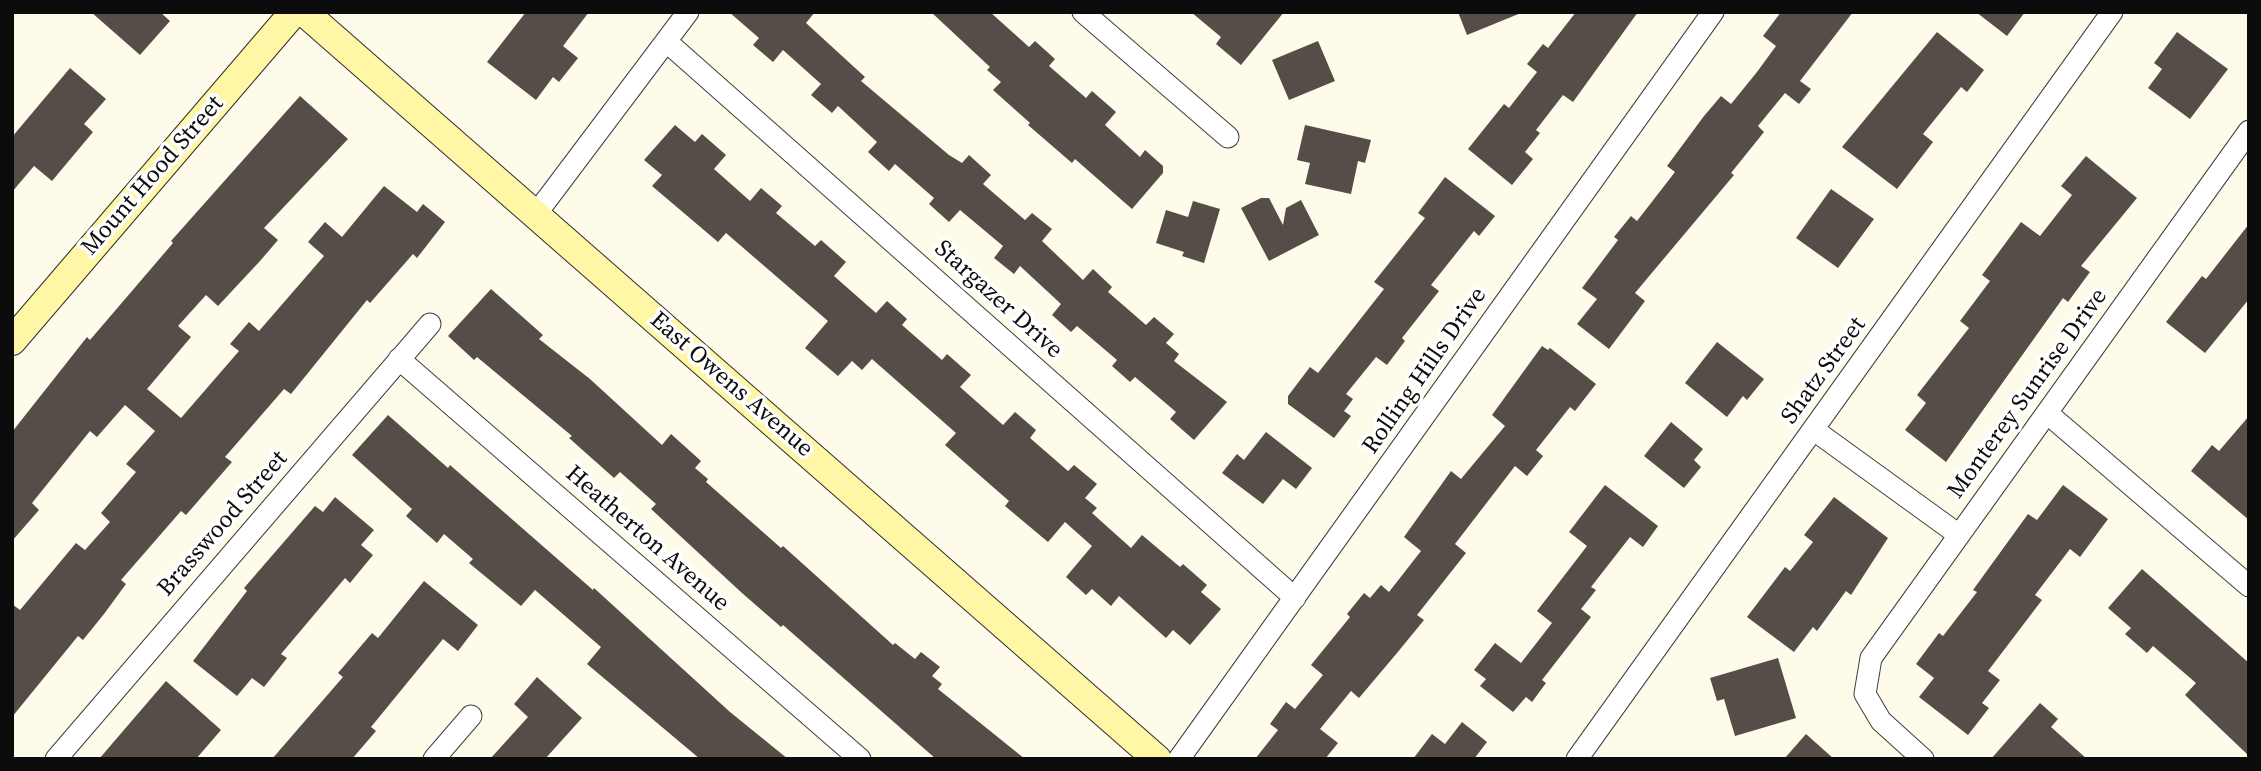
<!DOCTYPE html>
<html>
<head>
<meta charset="utf-8">
<style>
	body { margin:0 }
	#map { position:relative; width:2261px; height:771px; overflow:hidden; background:#fffbeb; font-family:"Source Serif 4",serif }
	canvas { display:block }
	.frame { position:absolute; inset:0; border:14px solid #0c0c0c; pointer-events:none }
</style>
</head>
<body>
<div id="map">
<canvas width="2261" height="771"></canvas>
<div class="frame"></div>
</div>
<script>
const context = document.querySelector('canvas').getContext('2d');
context.lineJoin = 'round';
function fill(path, color) { context.fillStyle = color; context.fill(path, 'evenodd'); }
function trace(path, color, width, dash) { context.strokeStyle = color; context.lineWidth = width; context.lineCap = dash ? 'butt' : 'round'; context.setLineDash(dash || []); context.stroke(path); }
function label(font, color, halo, rows, align = 'center') {
  context.font = font + ' "Source Serif 4",serif'; context.lineWidth = 7; context.setLineDash([]); context.textBaseline = 'middle'; context.strokeStyle = halo; context.fillStyle = color; for (const [text, x, y, turn = 0] of rows) {
    context.save(); context.translate(x, y); context.rotate((+turn || 0) * Math.PI / 180); context.textAlign = isNaN(turn) ? turn : align; if (halo) context.strokeText(text, 0, 0); context.fillText(text, 0, 0); context.restore();
  }
}
const building = new Path2D(`
	M91,12h69l10,9 -30,34z
	M526,12h63l-26,34 15,12 -19,24 -6,-5 -17,23 -49,-38z
	M729,12h86l-9,11 59,54 -4,4 88,74 13,8 7,-8 22,20 -8,9 42,36 7,-7 20,16 -10,12 41,39 10,-11 19,18 -4,5 38,33 8,-8 20,17 -8,9 13,11 -5,7 53,41 -33,38 -24,-21 6,-7 -41,-35 -5,5 -18,-16 5,-6 -40,-34 -6,6 -19,-17 9,-11 -41,-38 -6,8 -20,-16 9,-12 -43,-36 -11,12 -20,-18 5,-6 -39,-34 -6,7 -21,-19 9,-10 -39,-36 -6,7 -21,-18 10,-11 -38,-34 -10,12 -20,-17 6,-7z
	M931,12h59l39,35 6,-6 20,18 -6,7 37,32 6,-7 24,21 -11,13 35,32 5,-7 18,16v7l-31,36 -57,-50 -3,4 -44,-38 2,-2 -37,-33 8,-8 -14,-12 3,-3z
	M1191,12h93l-43,53 -25,-21 5,-7z
	M1458,12h63v1l-54,22z
	M1576,12h62l-65,90 -10,-7 -27,35 4,3 -15,19 8,7 -21,26 -44,-36 36,-45 5,4 28,-36 -10,-8 16,-20 5,4z
	M1781,12h72l-53,69 11,8 -12,15 -14,-11 -27,33 6,6 -33,41 3,2 -99,118 10,8 -36,48 -32,-25 20,-25 -15,-11 36,-48 -4,-3 17,-21 6,5 38,-49 -8,-6 37,-50 17,-20 10,8 26,-32 19,-26 -13,-10z
	M1976,12h49l-18,24z
	M1937,32l47,38 -17,22 -6,-5 -38,47 10,8 -36,47 -55,-42z
	M2177,32l51,37 -38,50 -42,-31 14,-19 -8,-6z
	M1318,41l17,40 -46,19 -17,-40z
	M70,68l36,31 -22,25 9,8 -41,49 -18,-15 -22,26v-55z
	M300,96l48,43 -84,89 14,12 -18,21 -42,45 -12,-11 -28,31 13,11 -44,52 34,29 58,-67 -9,-7 19,-22 10,9 65,-75 -16,-14 17,-20 17,15 42,-51 33,26 6,-8 22,18 -28,36 -4,-4 -43,49 -3,-3 -76,94 -7,-5 -59,68 7,5 -46,53 -5,-4 -60,69 5,4 -22,30 -21,26 -5,-4 -66,81v-113l8,6 56,-67 9,7 25,-28 -9,-9 35,-41 -10,-8 29,-33 -30,-26 -28,32 -7,-6 -58,72 7,7 -27,31v-109l75,-95 3,3 83,-97 -2,-2z
	M675,125l20,17 7,-8 24,21 -12,14 36,32 11,-13 21,18 -6,7 39,33 6,-6 25,22 -12,14 42,37 11,-12 20,18 -5,6 40,35 5,-6 24,21 -11,12 43,38 12,-13 21,18 -6,8 38,33 6,-6 23,19 -12,14 12,10 -5,5 39,35 11,-13 38,32 3,-3 24,21 -6,7 20,17 -31,36 -17,-15 -7,8 -47,-42 -8,10 -19,-17 -6,6 -20,-18 26,-31 -27,-24 -17,20 -43,-36 4,-5 -64,-56 11,-12 -84,-74 -10,11 -10,-9 -14,15 -33,-28 23,-27 -102,-88 -8,9 -66,-56 10,-11 -18,-15z
	M1305,125l66,15 -6,23 -7,-2 -7,33 -46,-10 5,-21 -13,-3z
	M2086,156l51,42 -56,68 9,6 -22,30 -5,-4 -117,164 -41,-32 21,-27 -9,-8 52,-67 -9,-7 30,-40 -8,-6 39,-53 19,14 32,-41 -11,-9z
	M1445,177l50,39 -16,20 -5,-5 -43,54 8,6 -37,47 3,3 -18,24 -11,-8 -30,37 7,5 -9,12 7,5 -17,22 -46,-34v-8l22,-29 8,6 66,-84 -10,-7 51,-64 -7,-5z
	M1831,189l43,30 -36,49 -42,-30z
	M1261,198h8l14,27 3,-17 15,-8 18,35 -50,26 -28,-53z
	M1193,201l27,8 -16,54 -22,-7 2,-4 -28,-9 10,-33 22,7z
	M2249,224v75l-44,54 -39,-31 36,-46 4,3z
	M491,289l52,46 -4,4 51,40 72,66 9,-11 30,27 -6,7 13,11 -2,3 75,66 2,-2 110,99 2,-2 20,16 6,-7 19,15 -8,9 10,8 -4,5 87,70h-89l-153,-134 -2,2 -39,-34 -91,-84 5,-5 -36,-32 -6,6 -45,-40 3,-2 -95,-79 -3,3 -26,-24z
	M1717,342l47,37 -17,21 -4,-4 -16,21 -42,-34z
	M1542,346l6,4 2,-2 46,36 -21,27 -5,-4 -34,43 7,6 -16,20 -12,-10 -60,78 11,9 -49,62 7,5 -27,33 -38,45 -8,-7 -31,38 18,14 -13,16h-70l23,-29 -8,-6 16,-22 9,7 28,-34 -12,-10 39,-48 -3,-3 17,-21 6,5 11,-13 8,7 32,-41 -17,-14 47,-66 10,8 44,-53 -13,-11z
	M388,415l60,53 2,-3 143,125 1,-2 136,124 58,47h-88l-113,-95 14,-17 -66,-57 -14,16 -52,-43 4,-4 -29,-25 -7,9 -31,-27 6,-7 -60,-54z
	M2249,416v104l-58,-49 21,-26 7,6z
	M1671,422l32,27 -9,11 7,7 -17,21 -40,-32z
	M1266,432l46,36 -16,21 -13,-10 -20,25 -41,-31 15,-19 7,6z
	M1605,485l53,41 -15,21 -13,-10 -39,50 5,3 -15,19 10,8 -49,63 4,3 -14,19 -6,-5 -13,15 -33,-26 6,-7 -12,-9 21,-27 26,20 31,-40 -15,-12 50,-65 -18,-14z
	M2063,485l45,34 -28,38 -10,-8 -35,46 7,5 -54,71 12,9 -18,23 7,5 -21,27 -49,-38 15,-19 -18,-14 23,-31 4,3 34,-44 -4,-2 55,-76 9,6z
	M335,497l39,33 -13,15 12,10 -23,28 -5,-5 -64,76 6,4 -23,29 -12,-9 -15,18 -44,-35 54,-70 -3,-3 71,-82 8,6z
	M1834,497l54,41 -37,57 -5,-4 -29,40 -4,-4 -19,25 -47,-35 38,-50 5,4 23,-29 -9,-7z
	M2142,569l107,94v93l-64,-61 11,-12 -43,-37 -6,7 -22,-19 6,-6 -23,-20z
	M424,581l54,44 -20,26 -15,-12 -72,88 5,4 -24,28h-80l71,-82 -5,-4 34,-40 6,5z
	M1778,658l18,60 -61,18 -11,-37 -7,2 -7,-23z
	M537,677l45,41 -37,41h-55l38,-42 -14,-13z
	M166,681l55,49 -25,29h-97z
	M2040,703l18,16 -7,8 36,32h-96z
	M1462,722l25,20 -13,17h-61l19,-25 13,10z
	M1806,734l28,25h-50z`);
const street = new Path2D(`
	M1083,12l145,125
	M667,42l628,556
	M536,214l152,-202
	M399,359l461,400
	M2047,413l202,173
	M1814,430l145,105
	M56,759l374,-435
	M434,759l37,-43
	M1179,759l534,-747
	M1577,759l535,-747
	M1923,759l-42,-38 -16,-27 6,-36 378,-527`);
const secondary = new Path2D(`
	M304,12l853,747
	M12,341l282,-329`);
const streetNames = [
	["Mount Hood Street",153,176,-49],
	["Stargazer Drive",998,300,42],
	["Rolling Hills Drive",1425,371,-55],
	["Shatz Street",1824,371,-54],
	["East Owens Avenue",731,385,41],
	["Monterey Sunrise Drive",2028,394,-54],
	["Brasswood Street",223,524,-49],
	["Heatherton Avenue",647,539,41]
];
fill(building, '#554d47');
trace(street, '#3f3f3f', 23);
trace(secondary, '#2e2e2e', 30);
trace(street, '#fff', 21);
trace(secondary, '#fff6a6', 28);
label('24px', '#0c0c0c', '#fff', streetNames);
</script>
</body>
</html>
